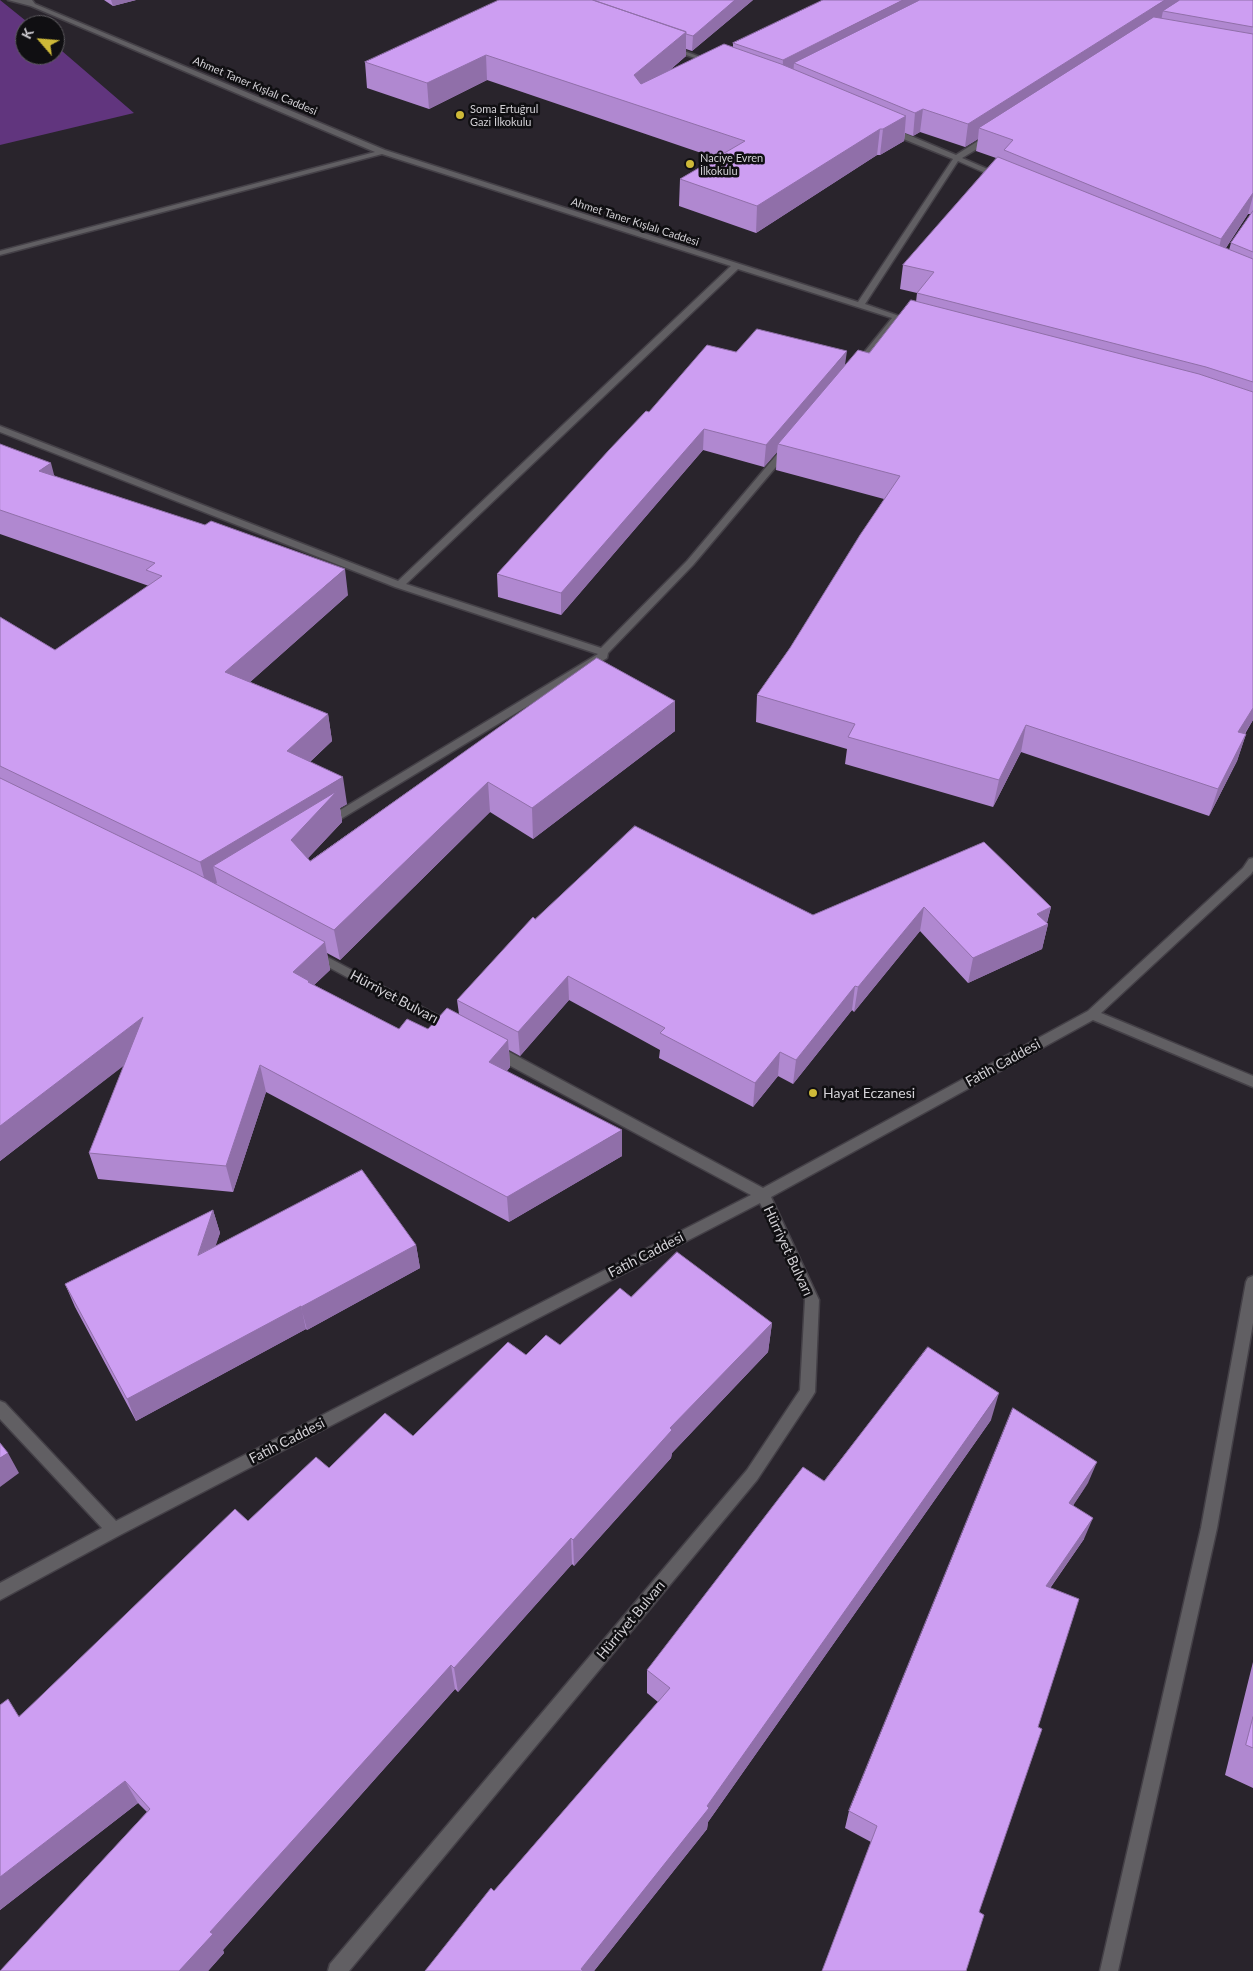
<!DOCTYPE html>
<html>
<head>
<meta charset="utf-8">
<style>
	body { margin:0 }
	#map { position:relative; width:1253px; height:1971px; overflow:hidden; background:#29242c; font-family:Lato,sans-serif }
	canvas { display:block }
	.north { position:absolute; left:15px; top:15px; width:50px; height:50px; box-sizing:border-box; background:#100f12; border:1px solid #5e5c60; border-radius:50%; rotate:297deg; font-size:14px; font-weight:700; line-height:20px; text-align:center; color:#d2d0d5 }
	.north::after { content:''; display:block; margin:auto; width:18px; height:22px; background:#ceb938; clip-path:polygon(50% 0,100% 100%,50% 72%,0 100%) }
</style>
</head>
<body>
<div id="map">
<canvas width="1253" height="1971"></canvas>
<div class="north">K</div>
</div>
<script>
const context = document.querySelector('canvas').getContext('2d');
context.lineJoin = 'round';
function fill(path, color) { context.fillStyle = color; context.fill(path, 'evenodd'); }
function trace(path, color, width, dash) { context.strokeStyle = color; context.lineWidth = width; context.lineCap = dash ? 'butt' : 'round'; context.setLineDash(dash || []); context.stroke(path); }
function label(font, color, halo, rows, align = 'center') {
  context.font = font + ' Lato,sans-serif'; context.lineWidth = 5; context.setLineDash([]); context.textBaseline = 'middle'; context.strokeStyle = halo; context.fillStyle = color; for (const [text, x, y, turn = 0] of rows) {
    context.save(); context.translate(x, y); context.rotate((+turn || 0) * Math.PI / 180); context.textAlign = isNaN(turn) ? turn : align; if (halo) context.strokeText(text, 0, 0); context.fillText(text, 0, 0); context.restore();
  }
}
const green = new Path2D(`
	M0,0l31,25h-6v30h30v-10l79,68 -134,32z`);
const minor = new Path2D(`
	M8,0h24l3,4 350,146 473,152 95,-143 -67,-27v-4h6l64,27 33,-21h6v4l-33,20 44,19 -7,2 -41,-18 -93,143 51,18 -4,3 -13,-4 -39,47 -7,-2 39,-48 -154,-49 -332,315 195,64 86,-87 97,-115 3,-1 5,3 -99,117 -85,88 -1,5 -281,170 -6,-4 2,-3 276,-167 -203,-67 -395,-155v-6l398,155 333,-315 -349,-112 -382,101v-4l375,-99 -344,-146z
	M669,47h4l44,16 -5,1 -43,-15z
	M1253,858v13l-2,3 -150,139 152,63v11l-160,-67 -322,177 48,103 -4,92 -3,5 -55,83 -408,491h-21l2,-7 417,-494 53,-80 5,-90 -45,-97 -640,332 -120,65v-17l102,-55 -102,-109v-18l5,2 111,118 635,-326 -261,-140 -1,-4 1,-4h10l263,141 325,-177 155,-143 6,-9z
	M314,950l142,75 1,3 -1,3h-10l-136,-74 -2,-3 2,-3z
	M1253,1276v47l-36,205 -99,443h-18l101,-443 45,-246 2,-4z`);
const wall = new Path2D(`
	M104,0h32l-23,6z
	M753,0l-61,51 -6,-2v7l-16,14 63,-23v-4l520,-43v720l-8,14h1l-9,27 -28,55 -188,-64 -28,55 -148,-43 2,-15 -91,-27 1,-27 33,-47 94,-149 -108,-29 1,-18 -13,15 -61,-17 -142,165 -63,-18 -1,-23 152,-162 87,-60 109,13 24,-12 47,-51 1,-9 -17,-4 3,-24 93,-107 -20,-7 2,-12 -13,8 -45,-15 -7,4 -8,-3 -1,8 -24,14h-3l-121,78 -77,-27 1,-27 36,-21 -229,-78 -58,29 -62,-21 -2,-26zM1248,214h3l-20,29 -2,7 -3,-2z
	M0,444l55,32 293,119 -98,87 78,32 4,27 -22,21 37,42 -7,4 2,14 -34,36 2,3 287,-203 78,43v30l-142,108 -43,-27 -150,148 -13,-7 3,17 -16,15 85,44h29l31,-15 -2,-14 78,-81 278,-4 171,-73 67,65 -4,16 1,1 -6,25 -74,34 -48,-52 -66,81 -2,-2 -59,74 -15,-8 -25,31 -94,-49 1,-8 -91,-50 -49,56 -11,-6 1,17 -3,4 115,85 -113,66 -243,-130 -33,100 -135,-13 -9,-26 35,-88 -124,96v-544l55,33 94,-64 -149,-52z
	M213,1210l7,23 -5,13 201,-1 4,23 -113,62 -1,-1 -170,92 -61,-114 -10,-23z
	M631,1297l141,26 -4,29 -96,101 -1,5 -97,108 -2,-2 -114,128 -3,-3 -232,261 1,3 -16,18h-208l147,-159 -9,-9 -138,107v-205l19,11 229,-195 81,-53 84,-32 113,-81 34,-10z
	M991,1420l-283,402 -1,7 -113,142h-169l69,-80 164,-189 -11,-9v-23l177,-189z
	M1088,1483l-15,22 11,34 -33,48 -85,384 -95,-129 -26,-14 4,-17z
	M1253,1662v126l-28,-13z`);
const shadedWall = new Path2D(`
	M111,0h25l-23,6z
	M735,0h18l-61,51 1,-15z
	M903,0h41l-150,63 -1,13 -11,6 1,-22z
	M1165,0h30l-32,11 -2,10 -182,107 -1,11 -13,8 3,-23z
	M686,32v24l-52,44v-25z
	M486,55l1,25 -58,29 -2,-26z
	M923,109l-3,23 -7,4 2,-23z
	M906,116l-2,25 -24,14 3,-26z
	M880,129l-3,26 -121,78 1,-27z
	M1253,193v3l-5,18 -33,50 6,-25z
	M847,351l-3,21 -66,72 -1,8 -13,15 2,-22z
	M704,429l-1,21 -142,165v-22z
	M51,463l7,27 -19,-19z
	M345,569l3,26 -117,104 -6,-27z
	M675,701v30l-142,108 -1,-31z
	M1253,708v12l-24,38 9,-26z
	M328,714l4,27 -40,37 -5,-27z
	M1026,725l-5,27 -28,55 6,-27z
	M1246,734l-9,27 -28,55 9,-27z
	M343,777l4,27 -7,4 2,14 -45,48 -84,-4 4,17 -10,6 -7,-27z
	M488,782l2,30 -150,148 -6,-30z
	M924,907l-4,24 -66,81 4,-25z
	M1051,907l-5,18 2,-1 -6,25 -74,34 5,-25 64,-44z
	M325,942l5,28 -19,18 -18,-16z
	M568,976l1,24 -49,56 -2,-24z
	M855,986l-3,24 -59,74 3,-24z
	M143,1017l9,27 -152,117v-35z
	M508,1040l2,27 -19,22 -2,-27z
	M780,1052l-2,24 -25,31 2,-24z
	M260,1065l6,27 -33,100 -7,-26z
	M622,1130v26l-113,66 -2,-25z
	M213,1210l7,23 -15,45 -7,-23z
	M416,1245l4,23 -113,62 -6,-23z
	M301,1306l5,23 -170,92 -9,-22z
	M772,1323l-4,29 -96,101 -1,5 -97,108 -1,-26 97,-112z
	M999,1393l-8,27 -283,402 -1,7 -113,142h-13v-2l126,-163z
	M8,1453l11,20 -19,14v-29z
	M1097,1462l-9,21 -27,41 8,-21z
	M1093,1518l-9,21 -46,66 8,-19z
	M571,1538l1,26 -114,128 -4,-24z
	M451,1665l4,24 -232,261 1,3 -16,18h-29l31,-39z
	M125,1781l13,22 -138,107v-33z`);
const building = new Path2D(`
	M499,0h94l93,32 -52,43 7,9 83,-40 57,20 125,52 -23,13h-3l-123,77 -77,-27 65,-38 -259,-86 -59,28 -62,-21z
	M593,0h142l-42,36 -7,-2v-2z
	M823,0h80l-120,60 -50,-17z
	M920,0h245l-197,124 -45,-15 -8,4 -121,-50z
	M1180,0h73v27l-90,-16z
	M1154,17l99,17v159l-32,46 -217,-89 9,-10 -34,-12z
	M998,157l255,102v123l-47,-15 -289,-74 17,-21 -31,-7z
	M1253,211v41l-22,-9z
	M911,300l288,74 54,18v316l-15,24 8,2 -28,55 -192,-64 -27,55 -151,-43 7,-13 -98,-29 33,-47 70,-113 40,-59 -122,-32 80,-94 11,3z
	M757,329l90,22 -81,94 -62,-16 -143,164 -64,-19 112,-124 37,-39 3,1 58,-67 29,7z
	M0,444l51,19 -12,8 166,54 6,-4 134,48 -120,103 103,42 -41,37 56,26 -143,85 -200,-96v-149l55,33 107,-74 -16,-6 9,-7 -155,-53z
	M597,658l78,43 -143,107 -44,-26 -154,148 -121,-64 124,-75 -46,49 19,21z
	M0,778l195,95 130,69 -32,30 16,9 -1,1 91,47 8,-10 21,10 19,-21 61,32 -19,22 133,68 -115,67 -247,-132 -34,101 -137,-13 54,-136 -143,109z
	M635,826l178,89 171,-73 67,65 -14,7 11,10 -75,34 -49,-51 -66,80 -3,-1 -59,74 -16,-8 -25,31 -95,-50 5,-5 -97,-52 -50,56 -61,-32 76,-83 2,2z
	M362,1170l54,75 -115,62v-1l-174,93 -62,-115 148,-74 -15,45z
	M677,1252l95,71 -102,105 2,2 -99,110 -2,-2 -117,130 -3,-3 -241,267 3,2 -34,37h-179l150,-162 -25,-28 -125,96v-172l8,-6 11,18 216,-208 13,12 68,-64 13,11 56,-55 28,23 95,-94 18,13 20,-20 14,10 60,-57 11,9z
	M928,1347l71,46 -292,413 2,2 -128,161 2,2h-158l66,-83 3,3 176,-203 -23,-18 156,-203 21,14z
	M1013,1408l84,54 -28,41 24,15 -47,68 33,13 -41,128 4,2 -63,183 5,3 -18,56h-144l55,-145 -28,-15z
	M0,1443l8,10 -8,5z
	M1253,1717v31l-7,-3z`);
const markers = [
	[460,115,5,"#ceb938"],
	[690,164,5,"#ceb938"],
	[813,1093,5,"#ceb938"]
];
const farStreetnames = [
	["Ahmet Taner Kışlalı Caddesi",255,86,23],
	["Ahmet Taner Kışlalı Caddesi",635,222,18]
];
const farPoinames = [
	["Soma Ertuğrul",470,109],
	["Gazi İlkokulu",470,122],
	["Naciye Evren",700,158],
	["İlkokulu",700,171]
];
const streetNames = [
	["Hürriyet Bulvarı",394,997,28],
	["Fatih Caddesi",1003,1063,-29],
	["Hürriyet Bulvarı",788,1251,65],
	["Fatih Caddesi",646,1255,-27],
	["Fatih Caddesi",287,1441,-27],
	["Hürriyet Bulvarı",631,1620,-50]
];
const poiNames = [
	["Hayat Eczanesi",823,1093]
];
fill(green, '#61357e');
trace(minor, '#444047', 3);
fill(minor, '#615f63');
fill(wall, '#b088d0');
fill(shadedWall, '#906fa9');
fill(building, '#cd9ef2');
trace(building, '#906fa9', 1);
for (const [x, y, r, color] of markers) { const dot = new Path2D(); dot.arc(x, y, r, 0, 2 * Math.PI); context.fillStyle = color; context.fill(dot); trace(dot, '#100f12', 2); }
label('11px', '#d2d0d5', '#100f12', farStreetnames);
label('11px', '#d2d0d5', '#100f12', farPoinames, 'left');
label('14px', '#d2d0d5', '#100f12', streetNames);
label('14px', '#d2d0d5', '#100f12', poiNames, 'left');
</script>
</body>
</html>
